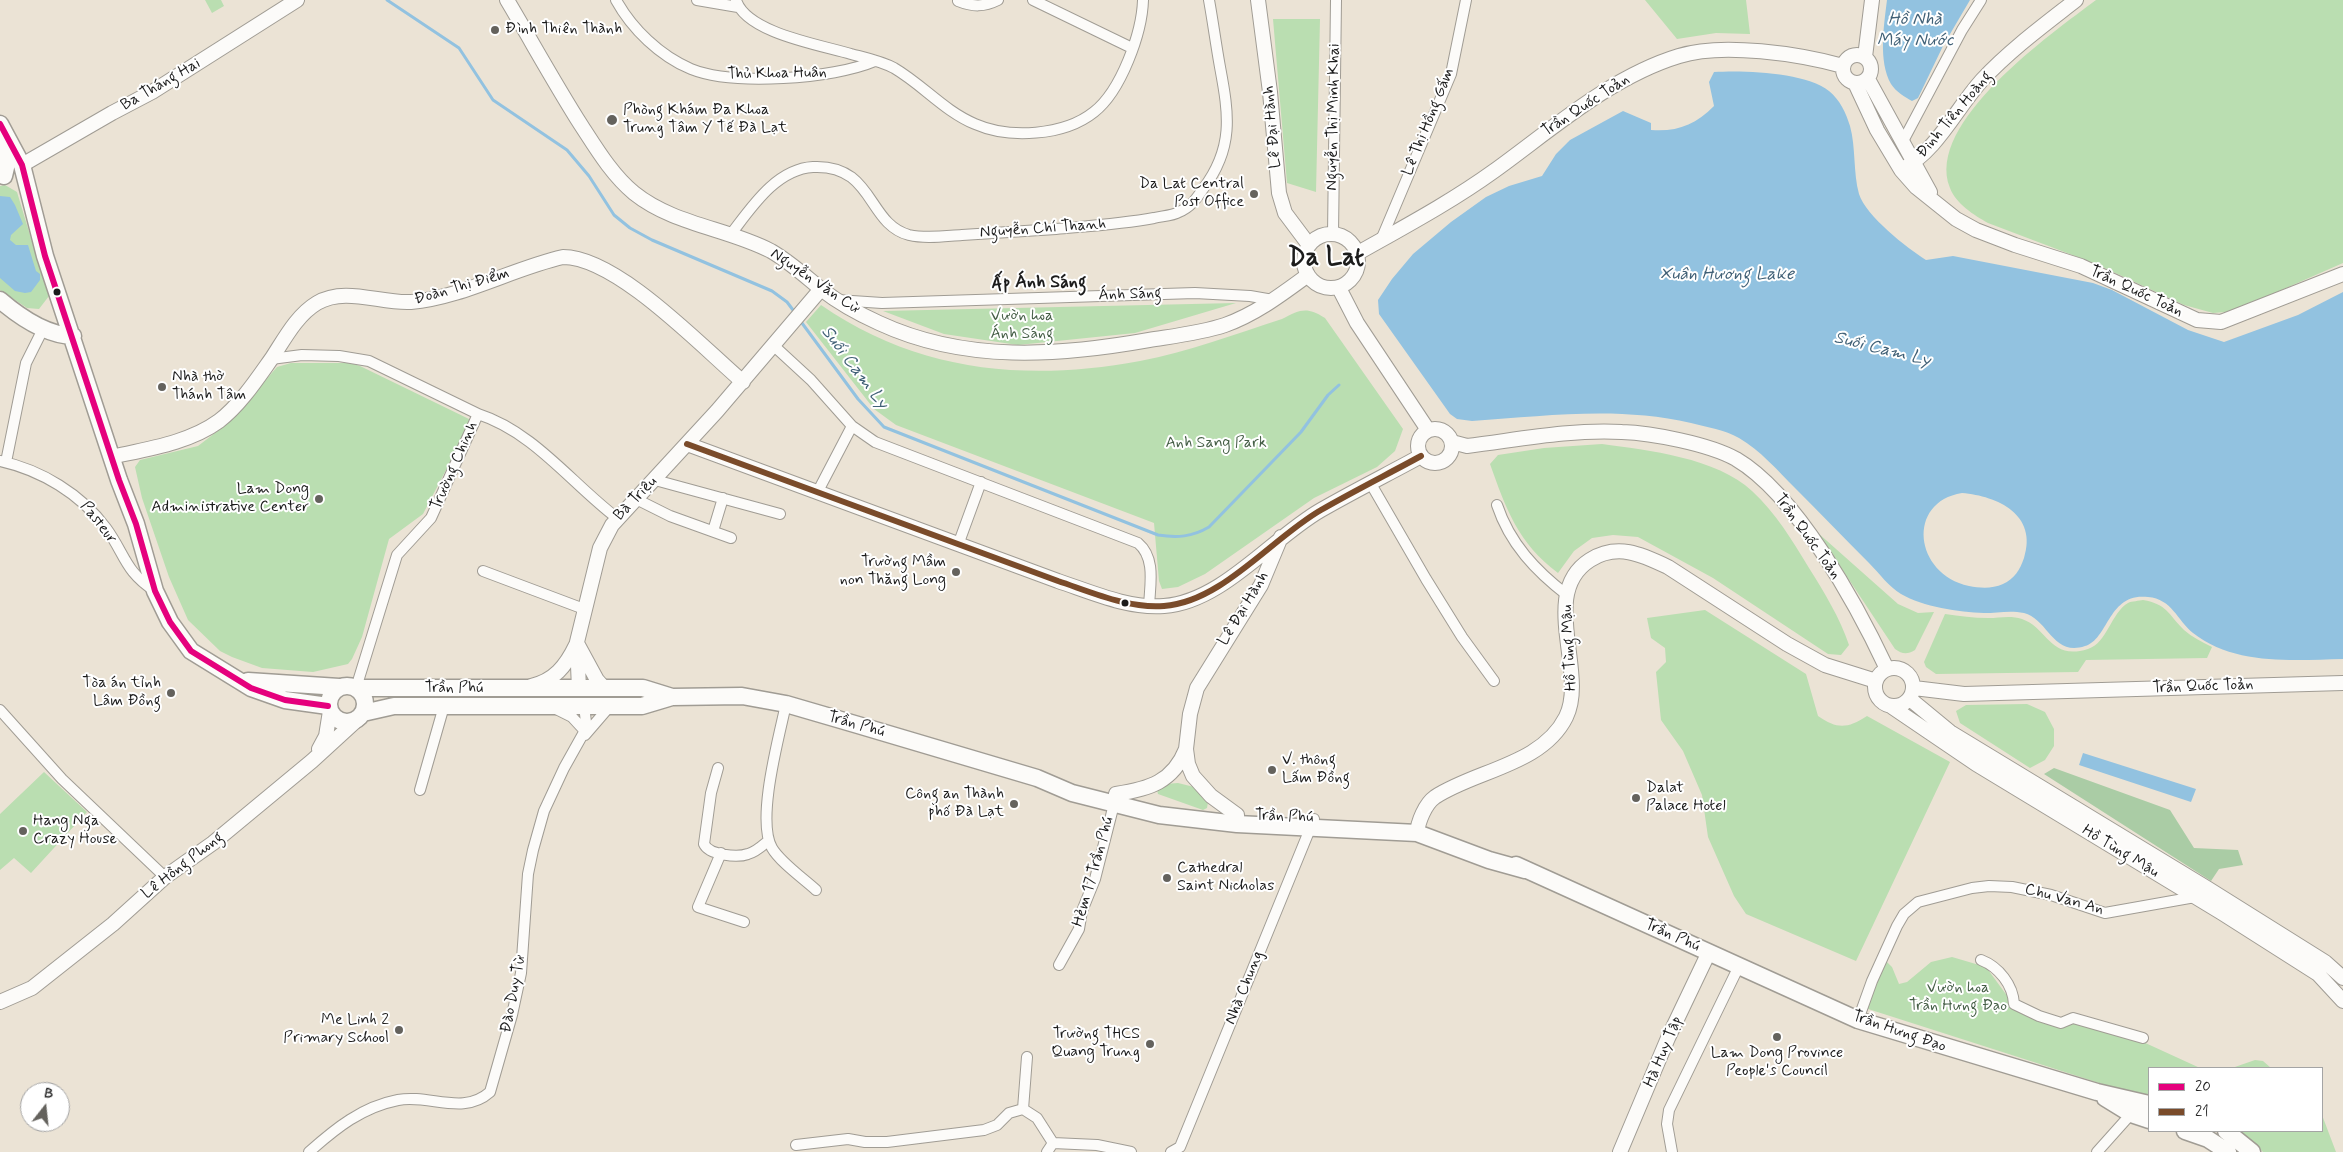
<!DOCTYPE html>
<html>
<head>
<meta charset="utf-8">
<style>
	body { margin:0 }
	#map { position:relative; width:2343px; height:1152px; overflow:hidden; background:#ebe3d5; font-family:Mynerve,sans-serif }
	canvas { display:block }
	.legend { position:absolute; left:2148px; top:1067px; width:175px; height:65px; box-sizing:border-box; background:#fff; border:1px solid #a4a4a4; margin:0; padding:6px 9px; list-style:none; font-size:15px; color:#1c1c1c }
	.legend li { display:flex; align-items:center; gap:10px; height:25px }
	.legend b { width:25px; border:1px solid #a4a4a4 }
	.north { position:absolute; left:20px; top:1082px; width:50px; height:50px; box-sizing:border-box; background:#fff; border:1px solid #a4a4a4; border-radius:50%; rotate:16deg; font-size:14px; font-weight:700; line-height:20px; text-align:center; color:#1c1c1c }
	.north::after { content:''; display:block; margin:auto; width:18px; height:22px; background:#64625d; clip-path:polygon(50% 0,100% 100%,50% 72%,0 100%) }
</style>
</head>
<body>
<div id="map">
<canvas width="2343" height="1152"></canvas>
<ul class="legend">
<li><b style="height:6px;background:#e5007d"></b>20</li>
<li><b style="height:6px;background:#7a4b2a"></b>21</li>
</ul>
<div class="north">B</div>
</div>
<script>
const context = document.querySelector('canvas').getContext('2d');
context.lineJoin = 'round';
function fill(path, color) { context.fillStyle = color; context.fill(path, 'evenodd'); }
function trace(path, color, width, dash) { context.strokeStyle = color; context.lineWidth = width; context.lineCap = dash ? 'butt' : 'round'; context.setLineDash(dash || []); context.stroke(path); }
function label(font, color, halo, rows, align = 'center') {
  context.font = font + ' Mynerve,sans-serif'; context.lineWidth = 4; context.setLineDash([]); context.textBaseline = 'middle'; context.strokeStyle = halo; context.fillStyle = color; for (const [text, x, y, turn = 0] of rows) {
    context.save(); context.translate(x, y); context.rotate((+turn || 0) * Math.PI / 180); context.textAlign = isNaN(turn) ? turn : align; if (halo) context.strokeText(text, 0, 0); context.fillText(text, 0, 0); context.restore();
  }
}
const green = new Path2D(`
	M205,0h16l3,6 -12,7z
	M1645,0h101l4,34 -34,-1 -39,6z
	M2096,0h247v263l-91,40 -25,9 -14,1 -29,-8 -88,-41 -108,-41c-14,-8 -32,-19 -38,-35 -26,-65 102,-155 146,-188z
	M1273,19h47l-4,173 -29,-9z
	M5,185l12,7 16,53 15,39 1,12 -10,13 -12,-1 -27,-18v-104z
	M1236,303l-101,30 -117,12 -74,-11 -61,-23z
	M821,305c97,67 205,77 319,56 48,-9 95,-27 142,-42 18,-9 24,-13 43,-1l78,111 -8,22 -18,16 -63,31 -109,76 -27,13 -16,2 -3,-8 -5,-58 -258,-98 -22,-16 -68,-87z
	M291,363h60l9,3 109,53 1,5 -47,90 -34,25 -27,98 -10,22 -4,5 -35,8 -51,-4 -30,-11 -12,-6 -32,-31 -19,-43 -27,-79 -7,-31 5,-7 58,-14 30,-23 49,-56z
	M1602,444c46,6 115,14 150,47 24,22 40,49 57,77 15,24 31,50 40,77l-8,10 -13,-1 -115,-76 -75,-41 -25,-2 -21,3 -18,13 -16,22c-40,-30 -52,-64 -68,-109l8,-9 46,-7z
	M1818,533l80,71 20,9 16,-1 -19,38c-8,5 -13,4 -20,-1z
	M2143,600c24,4 25,14 41,30 8,7 18,12 28,17l-5,11 -121,2 -8,12 -142,2 -10,-7 -2,-5 21,-48c15,2 28,4 43,4 12,0 22,-3 34,1 26,9 28,42 66,30 19,-6 23,-36 40,-46 4,-2 11,-2 15,-3z
	M1705,610l101,64 12,42c19,13 29,13 49,0l83,46 -94,199 -110,-47 -12,-18 -26,-59 -6,-42 -19,-44 -22,-31 -5,-48 10,-10 -1,-14 -14,-10 -4,-20z
	M2027,704l18,8 9,17v17l-9,14 -15,8 -70,-45 -4,-12 10,-6z
	M44,772l43,40 -56,61 -17,-15 -14,12v-56z
	M1178,783l16,4 14,15 -1,6 -4,2 -45,-16 -1,-4 8,-6z
	M1952,957l34,10 33,45 35,13 19,-4 68,20 59,27h-51v31l-284,-91 21,-47 6,6 7,17 8,-2 24,-20z
	M2255,1060l8,1 8,7h-39z
	M2322,1115l14,37h-73l-14,-14 -13,-7h86z`);
const forest = new Path2D(`
	M2054,768l116,42 24,38 44,2 5,15 -24,4 -8,12 -167,-107z`);
const water = new Path2D(`
	M1887,0h83l-27,46 -25,52 -6,3c-7,-4 -16,-9 -21,-17 -13,-23 -7,-59 -4,-84z
	M1714,72c29,-2 92,0 115,19 11,9 17,22 21,35 6,22 3,46 9,68 7,22 48,54 67,66l27,-4 140,27 19,7 76,40 36,12 74,-27 45,-23v367c-49,1 -108,7 -150,-26 -16,-13 -21,-34 -45,-36 -40,-5 -39,42 -63,49 -32,11 -37,-27 -61,-33 -14,-3 -27,0 -40,0 -25,-1 -61,-6 -83,-19 -12,-7 -22,-21 -32,-31 -25,-25 -49,-50 -74,-75 -17,-17 -35,-38 -56,-50 -14,-8 -32,-11 -48,-15 -74,-17 -144,-7 -219,-2l-15,-2 -7,-5 -71,-100 -1,-14 14,-21 21,-25 38,-32 35,-25 23,-11 33,-10 14,-22 14,-14 53,-29 28,12v7c26,2 44,-5 63,-24l-5,-24zM1962,493c36,3 76,22 62,65 -4,12 -10,21 -21,26 -11,5 -23,4 -34,2 -55,-12 -63,-84 -7,-93z
	M0,196l10,1 5,8 8,19 -12,11 -1,5 6,5h12l8,26 4,3v6l-9,12 -6,1 -10,-2 -15,-13z
	M2083,753l113,36 -5,13 -112,-37z`);
const stream = new Path2D(`
	M387,0l72,48 34,52 74,50 22,26 25,39 16,13 22,12 120,51 15,11 9,12
	M799,319l59,80 26,28 274,108c19,3 34,2 51,-8l92,-95 27,-37 11,-10`);
const street = new Path2D(`
	M616,0c16,29 44,56 75,69 42,17 142,10 184,-8
	M697,0l41,7
	M736,0c10,33 85,45 115,54 15,4 30,7 43,14 29,17 50,43 81,56 34,15 89,12 119,-12 27,-21 48,-79 49,-112
	M1033,0l99,48
	M958,1c15,6 26,6 40,-1
	M1902,143l60,-113 19,-30
	M731,234c20,-26 45,-65 82,-67 61,-3 54,57 96,68 17,4 36,1 53,0 31,-2 63,-4 94,-6 33,-3 65,-5 98,-11 8,-2 18,-2 25,-6 12,-5 17,-13 24,-23 31,-41 26,-74 17,-122 -4,-22 -7,-45 -11,-67
	M1333,234l3,-234
	M1381,240l70,-166 15,-74
	M837,300l45,3 313,-10 55,3 23,4
	M773,345l38,35 41,46 23,16 263,101c18,15 12,42 11,63
	M271,359l31,-4 37,1 30,5 109,53 -47,104 -34,37 -41,133
	M478,414c56,18 93,69 139,104
	M0,461c41,9 81,33 106,67 19,26 19,44 49,63
	M6,462l20,-99 17,-34
	M655,480l125,34
	M1371,484l55,95 36,58 32,44
	M817,493l35,-67
	M636,499l34,17 61,22
	M1497,505c13,39 39,66 70,90
	M713,531l10,-33
	M958,545l23,-63
	M483,571l101,38
	M786,704c-7,33 -30,116 -14,144 8,14 32,31 44,42
	M556,709l16,8 12,13
	M0,710l62,69 103,98
	M585,735l25,-29
	M718,768l-7,25 -7,51c5,11 33,14 44,10 8,-2 14,-8 20,-13
	M420,790l24,-84
	M721,853l-23,54 46,15
	M1981,960c18,7 32,25 33,44l25,12 22,7 12,-5 70,20
	M1059,965l20,-36 3,-18 13,-32 19,-75
	M1858,1020l14,-39 25,-55 7,-12 14,-12 54,-14 17,-2 23,1 39,8 54,18 90,-16
	M1023,1109l4,-52
	M1053,1143l44,2 34,7
	M796,1145l52,-6 17,3h22l97,-12 13,-5 12,-12 14,-4 14,9 16,25
	M309,1152c27,-24 53,-45 89,-52 32,-6 65,16 92,-8l22,-77 9,-42 7,-99 5,-24 11,-39 20,-43 19,-34 3,-12 -2,-16
	M1047,1152l6,-9
	M1171,1152l9,-5 134,-328
	M1672,1152l-5,-28 2,-14 70,-144
	M2097,1152l34,-38 1,-5`);
const secondary = new Path2D(`
	M507,0c25,42 48,84 74,125 15,23 31,50 53,68 40,32 93,35 137,58 19,11 34,25 50,38 18,14 38,25 58,34 86,40 180,33 270,17 25,-4 52,-7 76,-15 31,-11 57,-31 83,-50
	M1258,0l12,92 9,101 6,20 24,32
	M1843 69a14 14 0 1 1 28 0a14 14 0 1 1-28 0Z
	M1865,57l7,-57
	M1868,79l62,113
	M1855,83l22,47 24,40 15,17 40,32 20,11 39,15 66,21 116,54 24,2 122,-48
	M22,165l90,-52 40,-21 145,-92
	M1901,170c37,-20 54,-60 81,-90 28,-30 62,-55 94,-80
	M1304 261a27 27 0 1 1 54 0a27 27 0 1 1-54 0Z
	M1358,253c46,-26 93,-51 136,-82 57,-41 116,-94 185,-115 43,-14 121,-2 164,10
	M1339,288l18,35 71,107
	M1418 446a17 17 0 1 1 34 0a17 17 0 1 1-34 0Z
	M1452,442l15,4c50,-6 103,-17 155,-14 30,1 87,12 114,27 61,36 121,146 151,210
	M687,444l371,137c33,11 71,28 106,25 58,-4 108,-68 157,-96 33,-19 67,-36 100,-54
	M111,457c36,-8 78,-14 108,-36 21,-16 38,-42 53,-63 13,-20 25,-43 45,-55 28,-17 64,1 94,-1 50,-4 103,-34 152,-45 54,0 139,90 180,125
	M578,645l19,35 8,9
	M1875 687a19 19 0 1 1 38 0a19 19 0 1 1-38 0Z
	M531,686c23,-5 35,-20 45,-41
	M1914,688l50,6 379,-11
	M579,689l-2,-47 23,-94 12,-23 105,-114 104,-122
	M1910,699l40,33 257,156 118,74 18,16
	M1892,707l84,57 246,149 96,61 25,27
	M319,749l7,-13 4,-25
	M1114,804l2,-10c33,-5 57,-12 70,-45
	M1237,824v-9l-26,-19 -18,-20 -5,-12 -2,-15 4,-35 7,-26 64,-103 20,-48
	M1417,833c1,-11 8,-29 18,-36 41,-27 107,-32 131,-80 22,-44 -28,-124 24,-157 27,-17 51,-6 78,7l119,77 38,21 51,16
	M0,1002l32,-14 81,-64 52,-47 48,-34 99,-82 47,-43
	M1620,1152l48,-114 41,-86`);
const primary = new Path2D(`
	M0,124l22,41 23,91 74,224 17,44 19,67 15,31 21,29 60,37 34,12 43,6
	M4,176l4,-17 -2,-19
	M0,300c21,18 46,35 73,36
	M248,681l91,6
	M329 704a18 18 0 1 1 36 0a18 18 0 1 1-36 0Z
	M356,688h287l29,9
	M363,713l31,-7h248l30,-9 70,-1 44,8 72,21 179,53 35,15 87,22 78,9 180,9 72,27 36,10
	M1516,865l342,155 239,72 52,12
	M2105,1098l26,16 18,6
	M2185,1131l23,8 20,13
	M2226,1131l26,21`);
const bus1 = new Path2D(`
	M0,124l22,41 23,91 74,224 17,44 19,67 15,31 21,29 60,37 34,12 43,6`);
const bus2 = new Path2D(`
	M687,444l371,137c33,11 71,28 106,25 58,-4 108,-68 157,-96 33,-19 67,-36 100,-54`);
const markers = [
	[495,30,5,"#64625d"],
	[612,120,6,"#64625d"],
	[1254,194,5,"#64625d"],
	[57,292,4.5,"#1c1c1c"],
	[162,387,5,"#64625d"],
	[319,499,5,"#64625d"],
	[956,572,5,"#64625d"],
	[1125,603,4.5,"#1c1c1c"],
	[171,693,5,"#64625d"],
	[1272,770,5,"#64625d"],
	[1636,798,5,"#64625d"],
	[1014,804,5,"#64625d"],
	[23,831,5,"#64625d"],
	[1167,878,5,"#64625d"],
	[399,1030,5,"#64625d"],
	[1777,1037,5,"#64625d"],
	[1150,1044,5,"#64625d"]
];
const poiNames = [
	["Đình Thiên Thành",505,30],
	["Phòng Khám Đa Khoa",623,111],
	["Trung Tâm Y Tế Đà Lạt",623,129],
	["Da Lat Central",1244,185,"right"],
	["Post Office",1244,203,"right"],
	["Nhà thờ",172,378],
	["Thánh Tâm",172,396],
	["Lam Dong",309,490,"right"],
	["Administrative Center",309,508,"right"],
	["Trường Mầm",946,563,"right"],
	["non Thăng Long",946,581,"right"],
	["Tòa án tỉnh",161,684,"right"],
	["Lâm Đồng",161,702,"right"],
	["V. thông",1282,761],
	["Lấm Đồng",1282,779],
	["Dalat",1646,789],
	["Palace Hotel",1646,807],
	["Công an Thành",1004,795,"right"],
	["phố Đà Lạt",1004,813,"right"],
	["Hang Nga",33,822],
	["Crazy House",33,840],
	["Cathedral",1177,869],
	["Saint Nicholas",1177,887],
	["Me Linh 2",389,1021,"right"],
	["Primary School",389,1039,"right"],
	["Trường THCS",1140,1035,"right"],
	["Quang Trung",1140,1053,"right"],
	["Lam Dong Province",1777,1054,"center"],
	["People's Council",1777,1072,"center"]
];
const streetNames = [
	["Thủ Khoa Huân",777,74,-1],
	["Ba Tháng Hai",161,85,-30],
	["Trần Quốc Toản",1586,106,-33],
	["Đinh Tiên Hoàng",1955,115,-50],
	["Nguyễn Thị Minh Khai",1334,117,-89],
	["Lê Thị Hồng Gấm",1429,122,-68],
	["Lê Đại Hành",1273,127,-95],
	["Nguyễn Chí Thanh",1043,229,-4],
	["Nguyễn Văn Cừ",815,282,34],
	["Đoàn Thị Điểm",462,287,-16],
	["Trần Quốc Toản",2136,292,25],
	["Ánh Sáng",1130,295,-2],
	["Trường Chinh",455,466,-66],
	["Bà Triệu",636,499,-46],
	["Pasteur",98,523,52],
	["Trần Quốc Toản",1807,537,54],
	["Lê Đại Hành",1244,609,-59],
	["Hồ Tùng Mậu",1570,648,-93],
	["Trần Quốc Toản",2203,687,-2],
	["Trần Phú",454,689],
	["Trần Phú",856,725,16],
	["Trần Phú",1284,817,2],
	["Hồ Tùng Mậu",2120,852,31],
	["Lê Hồng Phong",183,866,-38],
	["Hẻm 17 Trần Phú",1094,872,-74],
	["Chu Van An",2064,900,15],
	["Trần Phú",1672,936,24],
	["Nhà Chung",1245,988,-68],
	["Đào Duy Từ",514,994,-79],
	["Trần Hưng Đạo",1899,1032,19],
	["Hà Huy Tập",1664,1052,-67]
];
const parkNames = [
	["Vườn hoa",1022,317],
	["Ánh Sáng",1022,335],
	["Anh Sang Park",1216,444],
	["Vườn hoa",1958,989],
	["Trần Hưng Đạo",1958,1007]
];
const waterNames = [
	["Hồ Nhà",1915,20],
	["Máy Nước",1915,41],
	["Xuân Hương Lake",1727,275],
	["Suối Cam Ly",1882,350,14],
	["Suối Cam Ly",854,368,53]
];
const neighbourhoodNames = [
	["Ấp Ánh Sáng",1039,283]
];
const townNames = [
	["Da Lat",1326,260]
];
fill(green, '#badeb1');
fill(forest, '#aacca5');
fill(water, '#92c2e0');
trace(stream, '#92c2e0', 3);
trace(street, '#a09c94', 12);
trace(secondary, '#a09c94', 16);
trace(primary, '#a09c94', 19);
trace(street, '#fcfbf9', 10);
trace(secondary, '#fcfbf9', 14);
trace(primary, '#fcfbf9', 16);
trace(bus1, '#e5007d', 6);
trace(bus2, '#7a4b2a', 6);
for (const [x, y, r, color] of markers) { const dot = new Path2D(); dot.arc(x, y, r, 0, 2 * Math.PI); context.fillStyle = color; context.fill(dot); trace(dot, '#fff', 2); }
label('16px', '#1c1c1c', '#fff', poiNames, 'left');
label('16px', '#1c1c1c', '#fff', streetNames);
label('16px', '#455e46', '#fff', parkNames);
label('italic 18px', '#406076', '#fff', waterNames);
label('bold 18px', '#1c1c1c', '#fff', neighbourhoodNames);
label('bold 26px', '#1c1c1c', '#fff', townNames);
</script>
</body>
</html>
